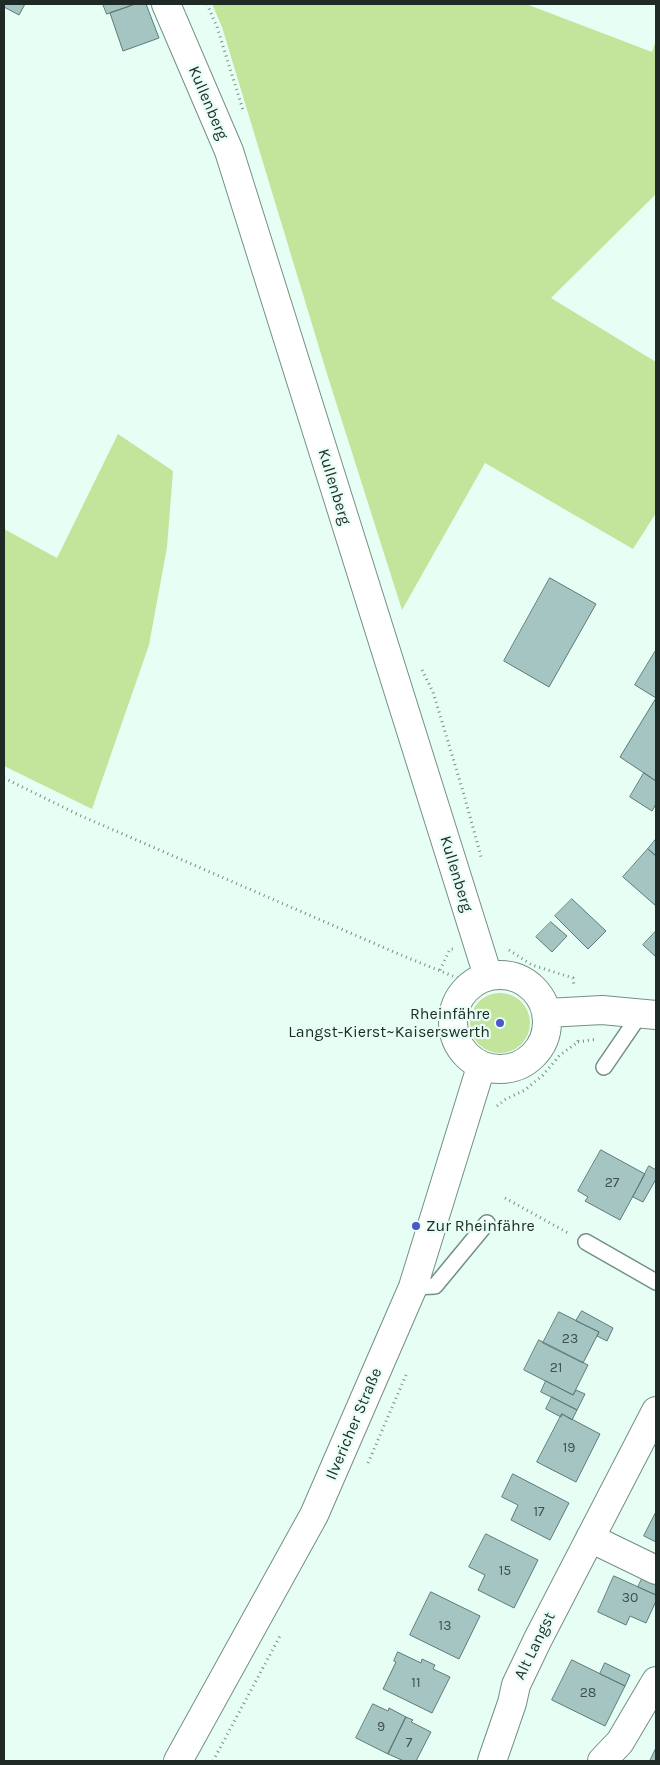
<!DOCTYPE html>
<html>
<head>
<meta charset="utf-8">
<style>
	body { margin:0 }
	#map { position:relative; width:660px; height:1765px; overflow:hidden; background:#e6fef4; font-family:Karla,sans-serif }
	canvas { display:block }
	.frame { position:absolute; inset:0; border:5px solid #1f2a26; pointer-events:none }
</style>
</head>
<body>
<div id="map">
<canvas width="660" height="1765"></canvas>
<div class="frame"></div>
</div>
<script>
const context = document.querySelector('canvas').getContext('2d');
context.lineJoin = 'round';
function fill(path, color) { context.fillStyle = color; context.fill(path, 'evenodd'); }
function trace(path, color, width, dash) { context.strokeStyle = color; context.lineWidth = width; context.lineCap = dash ? 'butt' : 'round'; context.setLineDash(dash || []); context.stroke(path); }
function label(font, color, halo, rows, align = 'center') {
  context.font = font + ' Karla,sans-serif'; context.lineWidth = 4.5; context.setLineDash([]); context.textBaseline = 'middle'; context.strokeStyle = halo; context.fillStyle = color; for (const [text, x, y, turn = 0] of rows) {
    context.save(); context.translate(x, y); context.rotate((+turn || 0) * Math.PI / 180); context.textAlign = isNaN(turn) ? turn : align; if (halo) context.strokeText(text, 0, 0); context.fillText(text, 0, 0); context.restore();
  }
}
const green = new Path2D(`
	M212,4h314l126,48 4,-12v154l-105,104 105,64v151l-23,36 -148,-86 -83,147 -74,-233 -106,-350z
	M118,434l55,37 -6,76 -18,98 -57,164 -88,-43v-237l53,29z
	M470 1023a30 30 0 1 1 60 0a30 30 0 1 1-60 0Z`);
const building = new Path2D(`
	M4,4h21l-6,11 -15,-8z
	M103,4h26l1,2 -23,8z
	M136,4h10l13,34 -36,13 -13,-38z
	M550,578l46,26 -47,83 -45,-26z
	M656,650v131l-36,-24 36,-59 -21,-13z
	M644,773l12,8v23l-4,7 -22,-14z
	M656,839v17l-8,-7z
	M648,849l8,7v50l-33,-29z
	M572,899l34,32 -18,18 -33,-33z
	M551,922l16,14 -15,16 -16,-15z
	M656,931v26l-13,-12z
	M601,1150l44,24 -25,46 -35,-19 3,-4 -10,-6z
	M649,1166l7,4v9l-13,23 -10,-5z
	M582,1311l31,17 -6,13 -10,-5 2,-4 -23,-11z
	M559,1312l40,20 -16,31 -40,-20z
	M539,1340l49,25 -15,30 -49,-25z
	M546,1381l27,14 3,-5 9,4 -8,16 -36,-18z
	M552,1397l25,13 -5,10 -10,-6 -1,3 -15,-8z
	M562,1414l38,20 -24,48 -39,-20z
	M513,1474l56,29 -19,37 -39,-20 7,-15 -16,-8z
	M656,1512v30l-12,-6z
	M486,1534l52,26 -24,48 -36,-18 7,-15 -16,-8z
	M614,1576l42,19v6l-10,22 -16,-7 -4,9 -28,-13z
	M643,1577l13,6v12l-18,-8z
	M431,1592l49,24 -21,43 -49,-24z
	M398,1652l23,11 1,-4 13,6 -2,4 17,8 -18,36 -49,-24 13,-27 -2,-1z
	M572,1660l53,26 -20,40 -53,-26z
	M605,1663l25,12 -5,11 -25,-12z
	M373,1704l15,7 1,-3 17,9 -18,37 -32,-16z
	M406,1717l7,3 -2,2 20,10 -15,29h-12l-16,-7z
	M656,1748v13h-6z`);
const path = new Path2D(`
	M207,4l10,23 26,83
	M422,670l11,22 29,96 20,72
	M4,778l75,37 322,140 59,24
	M509,950l23,15 41,13 1,8
	M440,970l10,-21h3
	M578,1042l19,-3
	M497,1106l9,-7 19,-9 18,-15 17,-20 18,-13v-5
	M505,1198l63,35
	M368,1463l38,-88
	M213,1761l67,-125`);
const service = new Path2D(`
	M604,1067l37,-54
	M586,1242l70,40
	M413,1287l22,-1 52,-63`);
const minor = new Path2D(`
	M590,1538l66,32
	M492,1761l20,-58 4,-18 22,-46 118,-228
	M602,1761l18,-19 36,-61`);
const tertiary = new Path2D(`
	M166,4l63,147 259,825
	M453 1022a47 47 0 1 1 94 0a47 47 0 1 1-94 0Z
	M547,1013l55,-3 54,5
	M178,1761l136,-246 99,-228 68,-220`);
const markers = [
	[500,1023,5,"#4957cc"],
	[416,1226,5,"#4957cc"]
];
const numberNames = [
	["27",612,1183],
	["23",570,1339],
	["21",556,1368],
	["19",569,1448],
	["17",539,1512],
	["15",505,1571],
	["30",630,1598],
	["13",445,1626],
	["11",416,1683],
	["28",588,1693],
	["9",381,1727],
	["7",409,1743]
];
const streetNames = [
	["Kullenberg",208,103,67],
	["Kullenberg",334,487,73],
	["Kullenberg",456,874,73],
	["Ilvericher Straße",354,1424,-67],
	["Alt Langst",535,1646,-64]
];
const poiNames = [
	["Rheinfähre",490,1014],
	["Langst-Kierst~Kaiserswerth",490,1032],
	["Zur Rheinfähre",426,1226,"left"]
];
fill(green, '#c3e49b');
fill(building, '#a5c5c3');
trace(building, '#5c7a78', 1);
trace(service, '#748f84', 18);
trace(minor, '#748f84', 30);
trace(tertiary, '#748f84', 30);
trace(path, '#7b8c85', 3, [1, 4]);
trace(service, '#fff', 15);
trace(minor, '#fff', 28);
trace(tertiary, '#fff', 28);
for (const [x, y, r, color] of markers) { const dot = new Path2D(); dot.arc(x, y, r, 0, 2 * Math.PI); context.fillStyle = color; context.fill(dot); trace(dot, '#e6fef4', 2); }
label('14px', '#40514d', null, numberNames);
label('16px', '#1f2a26', '#e6fef4', streetNames);
label('16px', '#1f2a26', '#e6fef4', poiNames, 'right');
</script>
</body>
</html>
